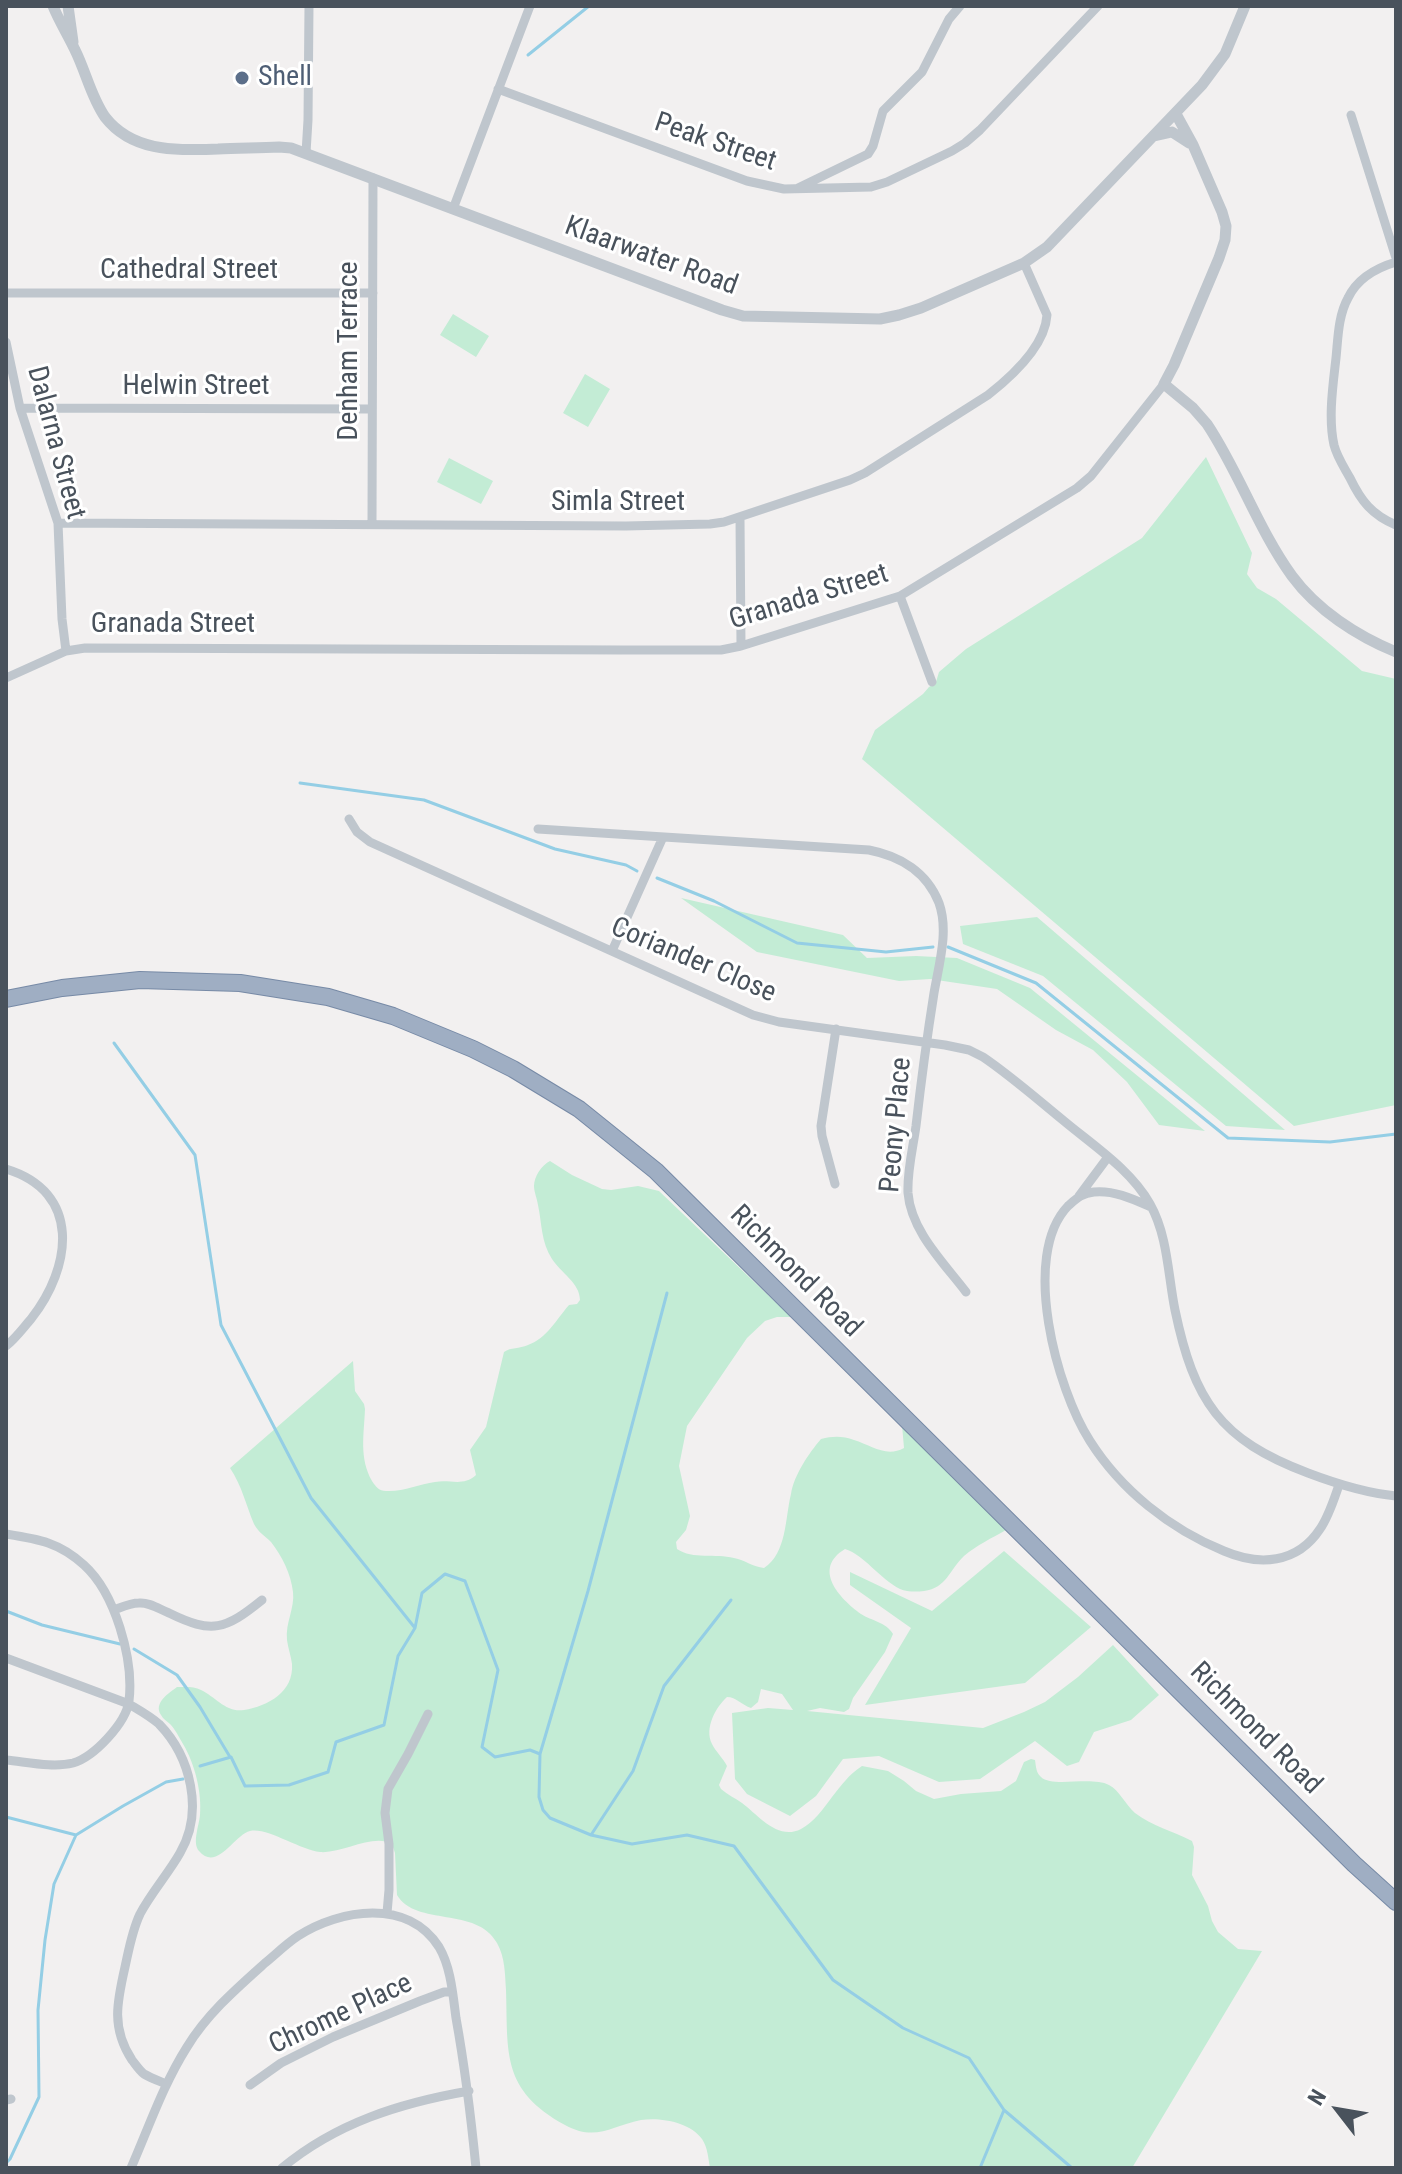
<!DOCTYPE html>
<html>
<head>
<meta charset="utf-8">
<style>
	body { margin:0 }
	#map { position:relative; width:1402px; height:2174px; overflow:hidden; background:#f2f0f0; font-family:"Roboto Condensed",sans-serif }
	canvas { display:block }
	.frame { position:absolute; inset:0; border:8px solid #49525c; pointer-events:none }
	.north { position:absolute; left:1298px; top:2070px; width:80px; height:80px; -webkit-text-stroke:6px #fff; paint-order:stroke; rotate:301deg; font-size:22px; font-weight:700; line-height:32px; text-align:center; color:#49525c }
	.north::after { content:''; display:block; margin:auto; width:28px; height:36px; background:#49525c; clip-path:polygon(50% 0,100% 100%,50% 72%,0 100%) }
</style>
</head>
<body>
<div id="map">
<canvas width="1402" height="2174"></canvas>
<div class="frame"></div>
<div class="north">N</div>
</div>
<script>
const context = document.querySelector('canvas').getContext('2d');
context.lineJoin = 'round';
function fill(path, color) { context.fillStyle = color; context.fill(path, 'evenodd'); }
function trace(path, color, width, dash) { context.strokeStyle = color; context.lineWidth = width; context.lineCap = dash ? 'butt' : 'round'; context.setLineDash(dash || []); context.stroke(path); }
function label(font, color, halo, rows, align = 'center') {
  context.font = font + ' "Roboto Condensed",sans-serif'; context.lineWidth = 6; context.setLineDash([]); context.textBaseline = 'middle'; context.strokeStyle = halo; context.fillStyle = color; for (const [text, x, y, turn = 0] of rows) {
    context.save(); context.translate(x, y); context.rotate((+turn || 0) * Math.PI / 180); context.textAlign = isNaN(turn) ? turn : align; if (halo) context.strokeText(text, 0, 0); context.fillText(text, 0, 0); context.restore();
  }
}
const green = new Path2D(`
	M453,314l36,22 -13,21 -36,-22z
	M585,374l25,15 -22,38 -25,-14z
	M1206,457l46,96 -5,21 10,14 19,11 86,72 34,8v426l-102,21 -432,-367 13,-29 48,-36 6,-7 7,-5 3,-10 27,-23 176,-111z
	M449,458l44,23 -12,23 -44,-22z
	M681,898l162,37 24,23 49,-2 41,2 73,30 175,143 -46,-6 -32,-43 -34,-32 -37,-20 -59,-41 -67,-10 -31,2 -142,-29z
	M1037,917l248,213 -59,-4 -183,-150 -80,-32 -3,-18z
	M550,1161l22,14 30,14 9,1 27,-4 21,5 132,126h-14l-12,4 -18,17 -60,88 -8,40 11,50 -4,14 -10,12 1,7c16,11 38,4 57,9 11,2 19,9 30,10 23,-15 21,-50 27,-74 3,-19 18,-41 30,-55 12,-3 22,-3 33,1 17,5 32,18 50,8l-2,-23 104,105c-14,8 -29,15 -42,26 -15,14 -17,32 -40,35 -8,1 -17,1 -24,-2 -20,-10 -37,-35 -55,-40 -33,20 -6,49 16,65 11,7 25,8 32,20l-8,18 -32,46 -4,11 -5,3 -24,-4 -13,3 176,17 41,-16 21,-10 33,-25 35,-32 46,50 -28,25 -37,12 -15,30 -12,4 -32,-25 -55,38 -41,3 -60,-26 -36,3 -27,37 -26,20 -43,-22 -12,-15 -3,-66 36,-5 25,2 -11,-16 -21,-5 -3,13 -7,6c-9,-3 -15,-11 -24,-11 -11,10 -23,31 -15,47 4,8 11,14 15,22l-8,19 2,4c7,6 14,9 21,14 16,12 36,38 59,26 12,-6 23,-21 31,-32 10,-12 16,-22 30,-31l26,5 16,10 12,10 18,8 27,-5 40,-3 15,-10 8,-19 7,-3 4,1c1,6 1,13 6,17 11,11 50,-1 68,8 10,5 17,20 26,28 17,13 38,18 57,28l2,6 -2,28 16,31 4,15 6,11 20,17 24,2 -130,217h-422c-2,-10 -2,-20 -8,-29 -12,-17 -42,-22 -61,-19 -30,6 -45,22 -76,5 -64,-35 -57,-72 -59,-135 -1,-16 -1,-33 -9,-47 -20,-37 -81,-16 -100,-48l-2,-42 -3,-9c-19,-11 -50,10 -72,8 -20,-2 -53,-25 -70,-21 -16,4 -33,41 -51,20 -7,-8 0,-25 1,-36 2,-22 -5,-51 -17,-71 -4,-7 -8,-15 -13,-20 -3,-3 -7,-5 -9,-9 -8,-12 8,-22 16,-28 8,0 17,-1 24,3 15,7 25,23 43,20 24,-4 50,-18 48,-46 -1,-8 -4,-16 -5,-24 -2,-17 8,-32 6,-48 -2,-18 -11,-36 -22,-50 -6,-6 -13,-10 -17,-18 -8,-19 -12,-38 -24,-56l123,-107 2,30 9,13 1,5c-1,26 -6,49 7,72 4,6 7,10 14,10 17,1 33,-7 49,-9 15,-3 28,5 41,-7l-6,-25 16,-23 18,-75c7,-5 15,-3 24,-7 19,-7 28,-25 41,-40l8,-1 3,-4c0,-17 -19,-27 -28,-41 -11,-17 -10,-35 -14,-54 -1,-7 -4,-13 -4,-19 0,-10 8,-21 16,-25z
	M1004,1551l87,76 -66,56 -160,22 46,-77 -61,-43v-13l82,39z`);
const stream = new Path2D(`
	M528,55l61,-49
	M300,783l124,17 131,49 71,16 11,6
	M657,878l57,23 83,42 89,9 47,-5
	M948,947l88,36 192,155 102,4 66,-8
	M114,1043l81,112 26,170 90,173 104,130
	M6,1611l36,14 78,19
	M134,1649l43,26 23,32 30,50
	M540,1754l48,-163 79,-298
	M200,1766l31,-9 14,29 44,-1 39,-13 8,-30 48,-17 14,-69 17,-28 7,-35 23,-19 20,7 33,89 -16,77 13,10 35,-7 10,4 -1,43 4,13 7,8 41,17 41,9 55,-9 47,11 99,134 70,48 66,30 35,52 68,58
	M6,1817l70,18
	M591,1835l42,-64 31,-85 67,-86
	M6,2163l4,-4 29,-62 -1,-87 7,-70 9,-56 22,-49 47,-29 43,-24 17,-3
	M980,2168l24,-58`);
const minor = new Path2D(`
	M498,89l249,92 37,8 87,-2 16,-5 65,-31 13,-8 15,-13 118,-124
	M1351,115l45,143
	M306,153l2,-33 1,-114
	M798,188l70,-34 5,-8 10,-35 39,-39 27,-53 11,-13
	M453,209l77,-203
	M1396,262c-20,6 -39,17 -48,36 -10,18 -10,41 -12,60 -3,27 -8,60 -2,87 3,12 10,22 16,33 11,23 22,37 46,47
	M6,293h367
	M6,342l14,66 38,115 4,96 4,32
	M20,408l351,1
	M740,518l1,128
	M58,523l568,3 84,-2 14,-2 126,-42 15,-7 123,-78c23,-18 57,-49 59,-80l-23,-52
	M372,524l1,-346
	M900,596l32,86
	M6,678l60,-27 19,-3 538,2h98l20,-4 159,-50 177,-108 14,-12 73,-92
	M349,819l8,13 13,10 383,173 26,7 166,23 24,5 14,7c28,19 54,42 81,64 30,25 67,49 86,83 18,32 18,72 25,106 19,91 45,130 133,163 29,11 57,20 88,23
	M538,829l331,21c31,6 58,22 70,53 10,28 0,61 -5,90 -7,44 -13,89 -18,133 -3,22 -9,45 -8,67 3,38 36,70 58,99
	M612,951l51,-114
	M6,1169c76,23 66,98 25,150 -8,9 -15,19 -25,27
	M835,1184l-13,-48 -1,-10 15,-97
	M1079,1196l29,-39
	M1151,1207c-18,-8 -37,-17 -57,-15 -12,1 -18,7 -26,14 -48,50 -11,184 22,235 31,49 80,88 134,110 35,15 73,13 96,-22 9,-13 14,-30 19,-44
	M6,1534c32,5 53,8 78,31 31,28 50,94 45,136 -3,22 -35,56 -56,62 -20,5 -46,-1 -67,-3
	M114,1610c8,-3 16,-7 25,-7 10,-1 20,6 30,10 43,21 56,17 93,-13
	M6,1658l123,46c10,6 21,12 30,20 32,33 45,88 21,129 -12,21 -29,40 -40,61 -8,17 -11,35 -15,53 -8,35 -14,61 7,93 4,5 7,10 12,14 7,4 15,7 22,10
	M387,1913l2,-23v-46l-4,-31 3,-24 20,-35 20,-40
	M250,2085l31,-22 52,-26 87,-36 24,-9h8
	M6,2100l5,-1
	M131,2168c18,-41 32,-83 56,-121 20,-33 50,-59 78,-84 11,-9 21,-19 33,-27 42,-27 110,-38 141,11 12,20 14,49 17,71 9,50 15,99 20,150
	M282,2168c54,-45 118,-65 187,-77`);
const tertiary = new Path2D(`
	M53,6c6,15 15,29 22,44 11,22 16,47 30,67 28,36 72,33 113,32 20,-1 40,-1 61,-2l12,1 431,162 21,6 137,3 19,-4 22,-7 103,-45 23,-16 155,-162 23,-31 20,-48
	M68,6l5,36
	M1176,114l17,31 29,67 4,14 -1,14 -6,18 -45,107 -10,19 29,24 14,16c32,48 51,105 85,152 25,34 65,60 104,76
	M1154,136l18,-4 17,11`);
const trunk = new Path2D(`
	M6,999l56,-11 78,-8 100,3 88,14 65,19 80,33 40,20 66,40 77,62 698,693 42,38`);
const markers = [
	[242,78,8,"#5c6f8a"]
];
const serviceNames = [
	["Shell",258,78]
];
const streetNames = [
	["Peak Street",715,143,19],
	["Klaarwater Road",651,257,20],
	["Cathedral Street",189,271],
	["Denham Terrace",350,351,-90],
	["Helwin Street",196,387],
	["Dalarna Street",55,443,75],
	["Simla Street",618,503],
	["Granada Street",809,598,-17],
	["Granada Street",173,625],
	["Coriander Close",693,961,23],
	["Peony Place",897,1125,-85],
	["Richmond Road",795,1272,45],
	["Richmond Road",1255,1729,45],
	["Chrome Place",341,2015,-25]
];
fill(green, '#c3ecd5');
trace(stream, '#94cee5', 3);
trace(trunk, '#778aa6', 18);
trace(minor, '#bfc6cd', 9);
trace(tertiary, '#bfc6cd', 11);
trace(trunk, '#9faec3', 16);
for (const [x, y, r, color] of markers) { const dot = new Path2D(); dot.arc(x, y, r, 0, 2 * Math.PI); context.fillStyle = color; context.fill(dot); trace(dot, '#fff', 3); }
label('28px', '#4e5e75', '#fff', serviceNames, 'left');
label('28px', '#49525c', '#fff', streetNames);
</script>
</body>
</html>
